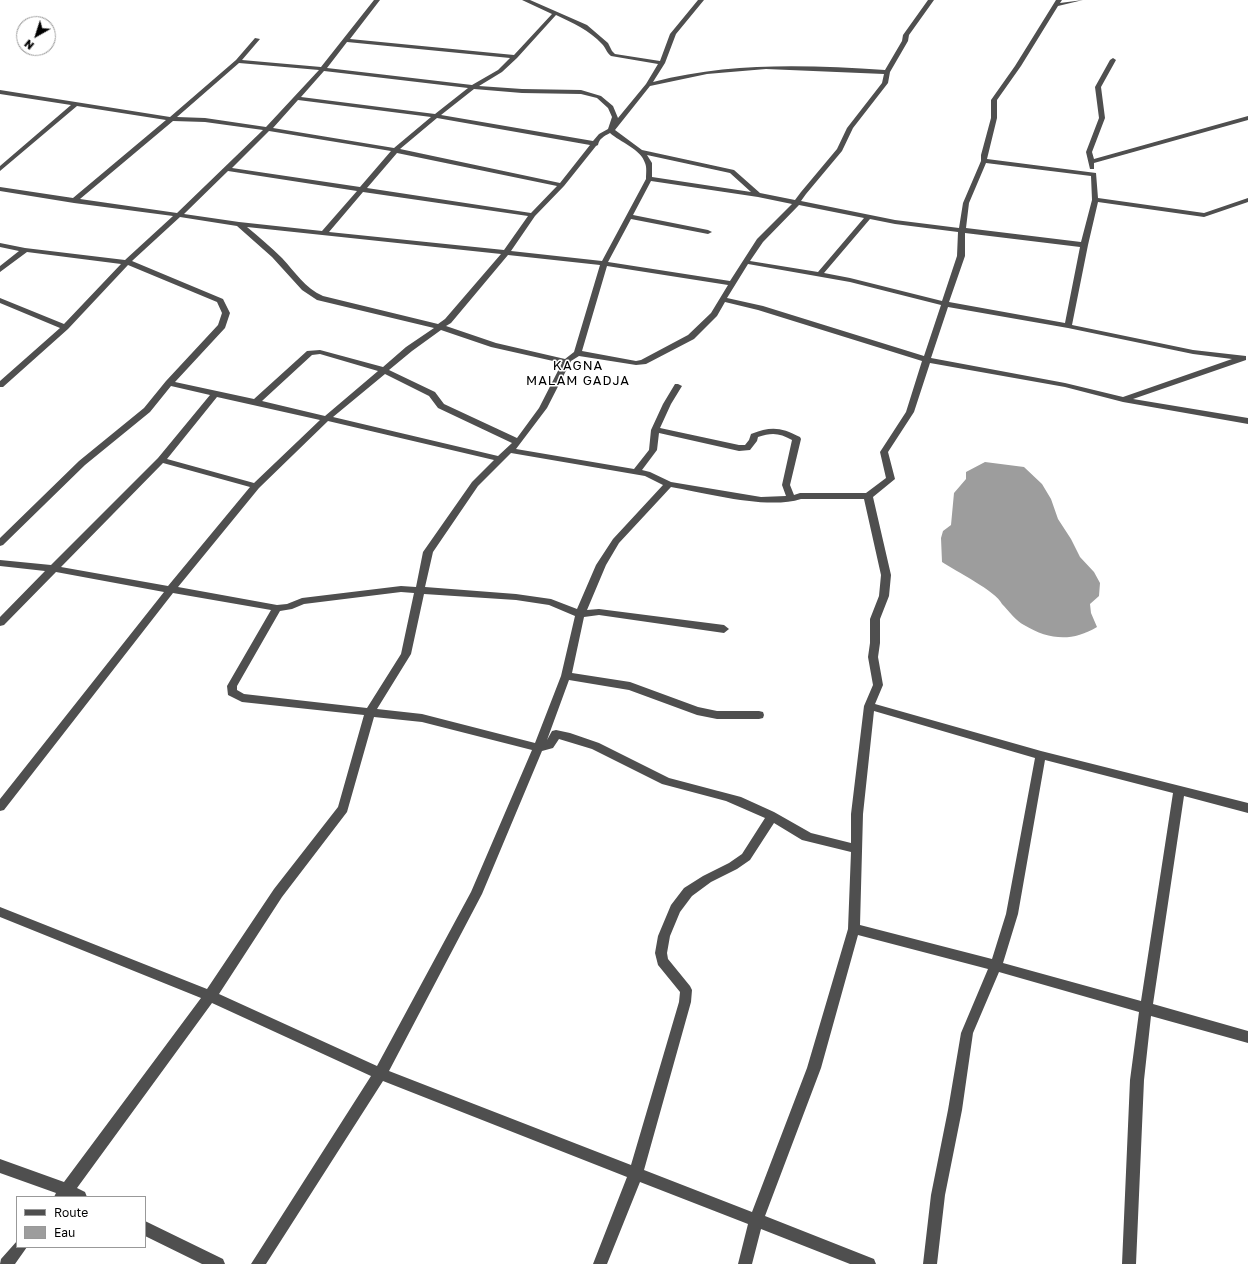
<!DOCTYPE html>
<html>
<head>
<meta charset="utf-8">
<style>
	body { margin:0 }
	#map { position:relative; width:1248px; height:1264px; overflow:hidden; background:#fff; font-family:"Golos Text",sans-serif }
	canvas { display:block }
	.legend { position:absolute; left:16px; top:1196px; width:130px; height:52px; box-sizing:border-box; background:#fff; border:1px solid #999; margin:0; padding:5px 7px; list-style:none; font-size:12px; color:#000 }
	.legend li { display:flex; align-items:center; gap:8px; height:20px }
	.legend b { width:20px; border:1px solid #999 }
	.north { position:absolute; left:16px; top:16px; width:40px; height:40px; box-sizing:border-box; background:#fff; border:1px solid #999; border-radius:50%; rotate:219deg; font-size:11px; font-weight:700; line-height:16px; text-align:center; color:#000 }
	.north::after { content:''; display:block; margin:auto; width:14px; height:18px; background:#000; clip-path:polygon(50% 0,100% 100%,50% 72%,0 100%) }
</style>
</head>
<body>
<div id="map">
<canvas width="1248" height="1264"></canvas>
<ul class="legend">
<li><b style="height:5px;background:#4f4f4f"></b>Route</li>
<li><b style="height:11px;background:#9d9d9d"></b>Eau</li>
</ul>
<div class="north">N</div>
</div>
<script>
const context = document.querySelector('canvas').getContext('2d');
context.lineJoin = 'round';
function fill(path, color) { context.fillStyle = color; context.fill(path, 'evenodd'); }
function label(font, color, halo, rows, align = 'center') {
  context.font = font + ' "Golos Text",sans-serif'; context.lineWidth = 3; context.setLineDash([]); context.textBaseline = 'middle'; context.strokeStyle = halo; context.fillStyle = color; for (const [text, x, y, turn = 0] of rows) {
    context.save(); context.translate(x, y); context.rotate((+turn || 0) * Math.PI / 180); context.textAlign = isNaN(turn) ? turn : align; if (halo) context.strokeText(text, 0, 0); context.fillText(text, 0, 0); context.restore();
  }
}
const water = new Path2D(`
	M985,462l39,5 18,17 9,15 7,20 13,20 9,18 14,15 6,11 -1,13 -9,8 1,9 6,14c-25,15 -48,13 -73,-2 -8,-4 -15,-14 -22,-21 -6,-13 -47,-33 -60,-42l-1,-24 2,-7 8,-6 3,-32 12,-14v-7z`);
const minor = new Path2D(`
	M374,0h6l-30,39 164,16 38,-41 -30,-14h8l57,25 21,18 4,8 3,3 45,7 10,-27 28,-34h6l-28,34 -11,29 -12,19c78,-20 153,-17 232,-12l17,-29 1,-6 25,-35h6l-25,35 -1,6 -18,31 -2,11 -35,45 -11,23 -36,43 -5,7 94,19 64,8 4,-25 18,-42v-6l10,-37v-18l24,-34 41,-66h6l-2,3 23,-3 -25,6 -37,60 -24,34v18l-10,41 109,14 2,25 106,15 44,-15v4l-44,15 -106,-15 -10,43 -16,80 121,25 53,6v4l-113,39 115,19v6l-125,-22 -58,-15 -135,-24 -16,49 -26,40 7,27 -22,18 18,78 -2,21 -9,23v24l-2,14 5,28 -8,19 166,47 207,52v10l-64,-17 -31,208 95,27v12l-97,-27 -7,64 -8,184h-14l8,-184 9,-68 -140,-40 -26,61 -11,77 -17,85 -8,69h-14l8,-69 17,-85 13,-77 27,-64 -130,-34 -37,133 -56,148 109,43 2,5h-26l-89,-35 -9,35h-14l10,-40 -108,-42 -33,82h-14l34,-87 -244,-96 -117,183h-15l120,-188 -159,-73 -135,185 8,4 2,5h-33l2,-4 -56,-20v-14l64,23 137,-184 -201,-81v-10l207,82 67,-100 64,-82 26,-92 -122,-13 -14,-7 -1,-9 44,-76 -98,-17 -169,217 -4,1v-12l164,-207 -108,-20 -52,53 -4,1v-9l45,-46 -45,-5v-6l51,5 107,-107 52,-63 -39,-9 -21,26 -65,53 -82,80 -3,1v-8l79,-77 65,-53 22,-27 52,-56 4,-12 -5,-11 -89,-37 -60,64 -65,58h-3v-6l60,-53 -60,-25v-5l64,26 57,-60 -94,-12 -27,20v-6l19,-15 -19,-4v-4l25,5 100,12 48,-44 -99,-13 -74,-12v-4l73,11 93,-78 -89,-14 -77,65v-5l71,-61 -71,-11v-4l170,27 66,-57 19,-22 5,1 -18,21 79,7zM556,15c17,8 33,15 46,29 4,4 4,8 9,12l47,8 -12,20 -28,34 -5,-12 -12,-10 -20,-6 -59,-1 -43,-3 23,-14 15,-14zM347,42l163,16 -12,12 -26,15 -145,-17zM239,63l80,7 -53,57 -61,-9 -28,-1zM766,69l118,5 -2,9 -35,45 -10,21 -36,43 -6,8 -35,-7 -26,-23 -92,-20 -27,-20 35,-44 57,-12zM324,71l144,17 -33,26 -134,-17zM474,89l48,4 59,1 16,4 11,10 4,9 -4,12 -9,5 -6,7 -152,-26zM298,100l133,17 -37,31 -121,-20zM437,118l153,27 -30,38 -160,-34zM173,121l32,1 58,8 -86,83 -97,-14zM269,131l122,20 -31,36 -128,-19zM610,133c10,9 31,16 35,30 2,4 1,11 1,16l-44,82 -91,-10 24,-35 29,-30 32,-40 2,-1c1,-6 6,-9 12,-12zM397,153l160,33 -26,27 -164,-25zM647,155l83,18 21,19 -99,-15v-14zM986,163l105,13 1,24 -11,42 -115,-14 3,-25zM228,171l129,20 -35,40 -83,-9 -55,-8zM651,181l107,16 34,7 -35,35 -27,42 -122,-19 23,-43 77,15 4,-2 -4,-2 -75,-15zM363,192l165,24 -24,34 -175,-18zM799,205l65,13 -46,54 -68,-11 13,-19zM180,217l57,9 35,31 30,33 15,10 117,28 -28,19 -23,20 -63,-17 -13,1 -53,48 -79,-17 50,-54 5,-15 -7,-14 -91,-38zM870,219l25,5 63,8 -1,24 -15,45 -92,-23 -26,-5zM247,227l254,27 -56,65 -7,5 -115,-28c-18,-8 -28,-24 -41,-38 -11,-11 -23,-21 -35,-31zM965,233l115,14 -15,76 -116,-21 16,-46zM508,255l92,10 -26,87 -9,7 -69,-16 -50,-17 5,-3zM748,264l102,18 91,23 -17,51 -161,-50 -36,-8zM607,266l121,19 -17,28 -23,22 -47,25 -5,1 -54,-10zM725,302l33,8 164,51 -16,51 -26,40 6,26 -20,15h-66l-6,2 -4,-10 11,-46 -1,-2c-19,-10 -29,-11 -49,-3l-2,6 -4,5h-6l-79,-17 11,-24 11,-18 -4,-2h-3l-12,20 -12,26 -2,20 -15,19 -118,-20 31,-41 24,-47 8,-5 57,9 10,-1 48,-25 23,-23zM948,307l120,21 125,26 39,5 -109,38 -58,-14 -134,-25zM441,330l50,17 71,16 -23,45 -22,30 -73,-34 -9,-12 -46,-22 23,-19zM320,354l58,17 -53,45 -63,-15 50,-46zM385,374l44,22 9,12 74,35 -14,13 -165,-39zM217,397l103,23 -66,63 -87,-24zM328,421l166,39 -22,22 -49,70 -7,35 -15,-1 -99,12 -15,6 -10,1 -99,-18 81,-99zM659,433l80,18 11,-1 7,-9 1,-4c14,-5 22,-4 34,3l-10,45 4,11 -25,1 -90,-15 -21,-10 -8,-2 15,-20zM511,453l134,23 18,9 -50,54 -17,26 -19,44 -26,-10 -35,-5 -91,-7 8,-35 45,-66zM163,463l87,24 -82,99 -107,-19zM671,487c36,6 96,23 130,12h63l17,76 -2,21 -9,23v24l-2,14 5,28 -9,21 -13,108v29l-40,-10 -37,-21 -33,-15 -72,-19 -70,-35 -29,-10 -14,-3 -4,1 -5,9 22,-60 60,10 68,25 20,4h42l4,-1 1,-3 -1,-3 -4,-1h-42l-19,-4 -68,-25 -58,-9 12,-56 15,-2 125,18 5,-4 -5,-4 -125,-16 -12,1 19,-45 13,-22zM401,592l13,1 -13,61 -34,54 -123,-14 -7,-4v-4l43,-75 12,-2 12,-5zM424,594l92,6 33,5 26,11 -14,60 -26,67 -113,-29 -45,-5 34,-55zM874,711l161,47 -29,156 -14,45 -132,-34 3,-111zM374,717l48,5 110,28 -61,142 -94,174 -158,-72 63,-97 65,-85zM559,739l33,10 70,35 64,17 39,17 -23,36 -13,9 -26,13 -19,12 -13,17 -13,31 -3,17 3,12 22,27 -1,10 -48,163 -242,-94 93,-177 60,-143 11,-3zM1045,760l128,33 -32,208 -138,-38 15,-49zM774,823l28,17 49,12 -3,77 -41,139 -55,144 -108,-42 47,-168 1,-12 -2,-4 -22,-27 -1,-6 3,-17 10,-24 12,-16 19,-14 26,-13 13,-9z
	M1113,58l3,2 -15,27 4,31 -13,34 2,7 154,-43v4l-154,43v6h-4l-4,-17 13,-34 -4,-31 15,-27z
	M145,1221l78,38 2,5h-23l-57,-28z
	M17,1241v6h10l-12,17h-15l1,-5z`);
const quarterNames = [
	["KAGNA",578,366],
	["MALAM GADJA",578,381]
];
fill(water, '#9d9d9d');
fill(minor, '#4f4f4f');
context.letterSpacing = '1px';
label('13px', '#000', '#fff', quarterNames);
context.letterSpacing = '0px';
</script>
</body>
</html>
